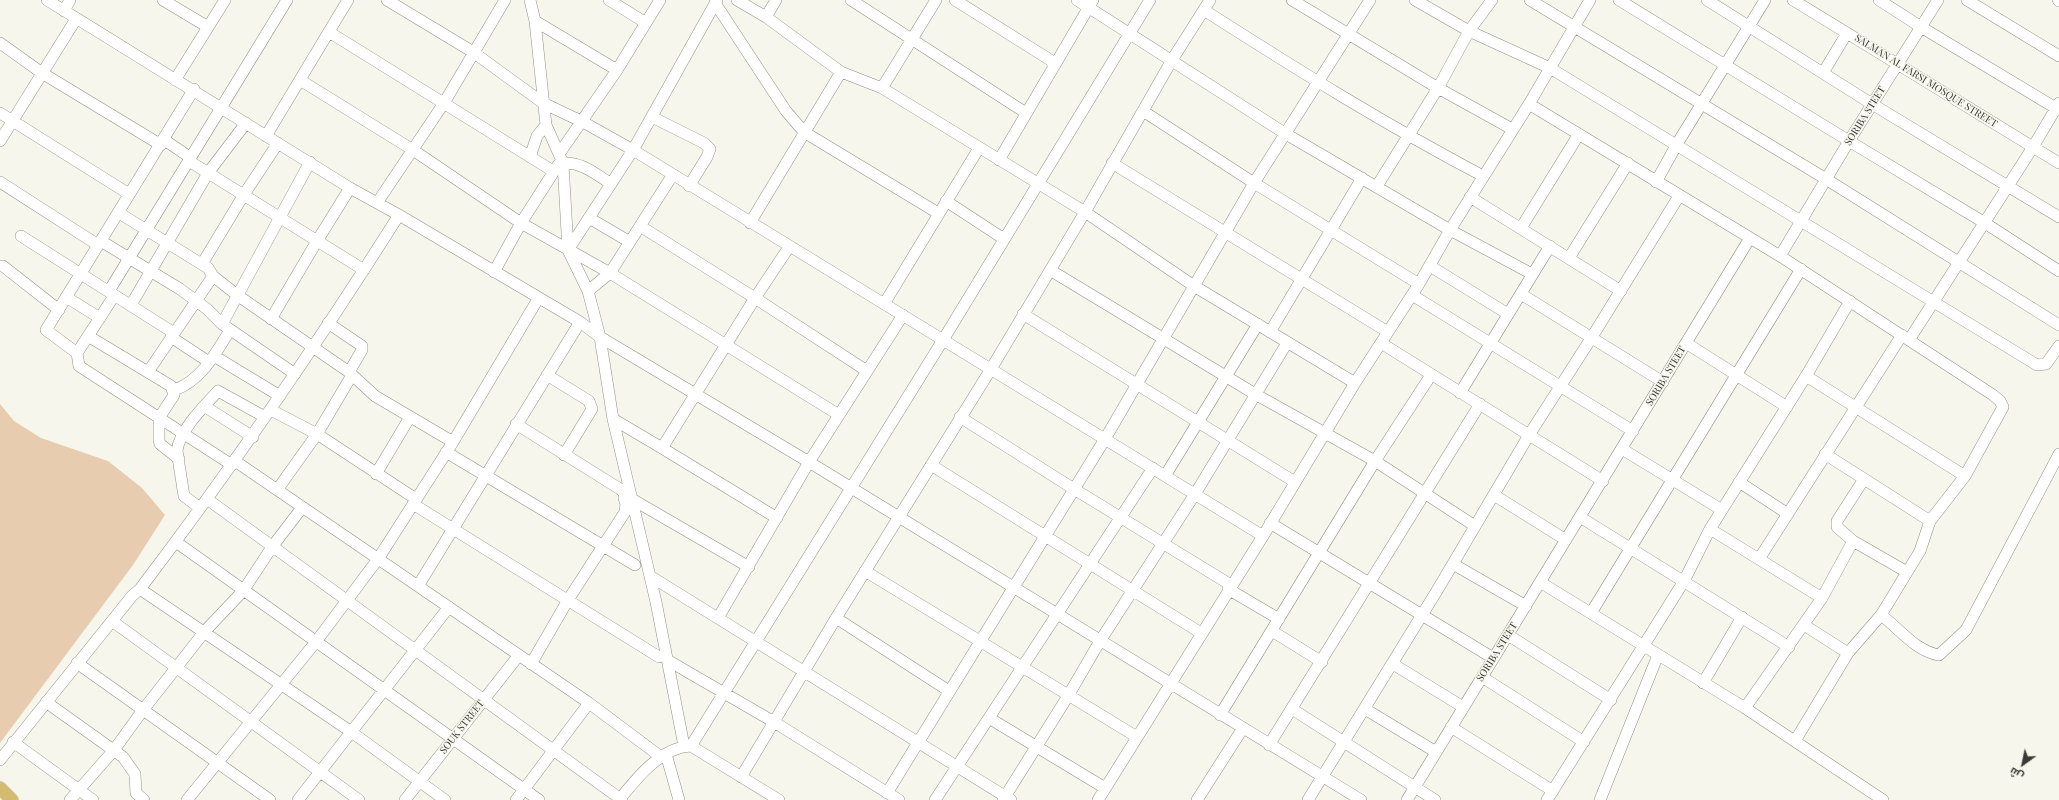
<!DOCTYPE html>
<html>
<head>
<meta charset="utf-8">
<style>
	body { margin:0 }
	#map { position:relative; width:2059px; height:800px; overflow:hidden; background:#f6f6ec; font-family:"Playfair Display",Cairo,serif }
	canvas { display:block }
	.north { position:absolute; left:2003px; top:744px; width:40px; height:40px; -webkit-text-stroke:3px #f6f6ec; paint-order:stroke; rotate:213deg; font-size:11px; font-weight:700; line-height:16px; text-align:center; color:#3a3a36 }
	.north::after { content:''; display:block; margin:auto; width:14px; height:18px; background:#3a3a36; clip-path:polygon(50% 0,100% 100%,50% 72%,0 100%) }
</style>
</head>
<body>
<div id="map">
<canvas width="2059" height="800"></canvas>
<div class="north">ش</div>
</div>
<script>
const context = document.querySelector('canvas').getContext('2d');
context.lineJoin = 'round';
function fill(path, color) { context.fillStyle = color; context.fill(path, 'evenodd'); }
function trace(path, color, width, dash) { context.strokeStyle = color; context.lineWidth = width; context.lineCap = dash ? 'butt' : 'round'; context.setLineDash(dash || []); context.stroke(path); }
function label(font, color, halo, rows, align = 'center') {
  context.font = font + ' "Playfair Display",serif'; context.lineWidth = 3; context.setLineDash([]); context.textBaseline = 'middle'; context.strokeStyle = halo; context.fillStyle = color; for (const [text, x, y, turn = 0] of rows) {
    context.save(); context.translate(x, y); context.rotate((+turn || 0) * Math.PI / 180); context.textAlign = isNaN(turn) ? turn : align; if (halo) context.strokeText(text, 0, 0); context.fillText(text, 0, 0); context.restore();
  }
}
const green = new Path2D(`
	M0,404l14,17 27,17 67,23 34,27 23,27 -32,50 -133,178z`);
const minor = new Path2D(`
	M47,0l303,188 49,27 181,107 20,15 209,125 552,338
	M163,0l45,27
	M387,0l86,52 70,51 40,19 50,28 630,386
	M530,0l5,21 11,104 17,38 5,87 20,41 12,46 13,82 43,183 28,144
	M609,0l37,23
	M737,0l29,17 75,55 41,16 203,124 109,74 161,97
	M851,0l175,113
	M955,0l100,63
	M1077,0l209,134 164,96 82,44
	M1292,0l146,88 74,41
	M1415,0l54,31 81,37 487,297 9,-1 13,-18
	M1530,0l296,179 233,146
	M1619,0l230,141 136,82 74,48
	M1707,0l165,104 187,113
	M1793,0l266,163
	M1879,0l42,27 138,83
	M1967,0l92,56
	M2058,0l1,1
	M715,3l71,108 18,21 134,81
	M1204,10c92,59 182,115 279,166
	M64,11l6,-11
	M766,17l10,-17
	M535,21l82,49
	M329,32l224,139
	M0,43l42,30 119,72
	M1823,73l24,-40
	M175,80l50,-80
	M300,80l113,70 108,73 89,50 229,142
	M882,88l54,-88
	M1529,104l251,152 213,139 7,6 3,6 -38,69 -35,45 -10,30 -39,64 -33,38 -53,88
	M1143,111l111,72 165,101
	M0,113l129,81
	M652,117l52,26 6,6 -3,8 -18,29
	M266,136l82,-136
	M163,139l28,19
	M0,141l76,-122
	M559,154l58,-84 43,-70
	M530,157l7,-21 9,-11
	M999,160l94,-160
	M189,161l175,109
	M1112,163l276,169
	M0,182l98,63
	M1656,182l21,-38 88,-144
	M1377,186l61,-98 31,-57 23,-31
	M1470,197l151,94
	M946,201l58,38
	M377,203l67,-100 61,-103
	M119,213l89,55 5,8 24,19 112,77 26,24 78,46
	M589,218l41,24
	M750,223l91,-151
	M640,226l115,72 112,73
	M1521,228l58,-94
	M21,236l153,97
	M101,241l79,48 27,20 15,15 73,50
	M568,250l65,-100 84,-150
	M1780,256l69,-115 89,-141
	M1569,258l59,-95
	M202,264l41,-68 35,-53
	M3,266l56,44
	M1430,266l78,48
	M1050,270l205,124 120,67 100,65
	M494,272l27,-49 37,-58c19,-7 38,9 53,19
	M109,291l178,-291
	M588,291l22,-18 62,-97
	M1521,294l142,88
	M1412,295l221,136
	M114,296l-37,57 2,13 153,99
	M66,297l34,21
	M884,304l95,-156
	M131,305l77,-132 38,-50
	M1023,314l272,168
	M271,319l46,-78 33,-53
	M328,323l34,23v4l-13,22
	M222,324l88,-162
	M1270,332l92,-154
	M88,336l83,50 3,9 -15,23v22l1,4 19,15
	M171,337l38,25
	M1909,340l124,-193 26,-44
	M1381,343l222,138
	M1686,343l101,64
	M77,353l-31,-23 148,-241
	M214,356l66,40
	M148,372l65,-96
	M547,375l42,26 3,8 -28,46
	M1806,376l159,100
	M174,390c27,-9 42,-37 56,-60
	M1460,393l90,-147
	M204,406l49,31
	M271,410l46,24 99,65
	M960,417l114,72 157,96
	M613,419l49,29 93,-150 34,-51
	M516,424l104,65 10,9 119,69
	M662,448l115,70
	M1622,449l100,61
	M446,452l189,113
	M1825,454l105,67
	M235,461l354,242 72,54
	M931,465l270,168
	M376,474l34,-57
	M1165,476l93,-152
	M1864,479l-27,42v6l16,14 54,31
	M1739,482l49,32
	M277,490l40,-56 35,-59
	M1494,495l72,45
	M207,499l415,301
	M413,504l246,153
	M200,508l-16,-12 -7,-45c2,-20 27,-45 41,-60l47,26
	M1580,517l209,130
	M1270,523l223,135
	M1710,529l112,69
	M176,542l363,258
	M1759,559l143,-224
	M1453,564l73,42
	M865,571l272,166
	M650,576l361,224
	M1540,582l205,126 138,92
	M418,586l162,-264
	M140,589l210,142 95,69
	M1228,589l51,30
	M1591,613l210,-344
	M1881,615c18,13 34,36 58,40l27,-25 93,-176
	M718,618l91,-156 94,-147
	M836,618l113,73
	M112,621l247,179
	M1804,625l44,28
	M1272,631l50,31
	M1508,635l103,65
	M669,661l105,61 125,78
	M77,663l193,137
	M531,664l37,-64 57,-88 1,-8 -2,-6
	M1393,664l70,43
	M1482,677l102,65
	M1703,683l39,-66
	M46,702l77,55 12,17 1,19 8,7
	M1745,708l77,-110 31,-57
	M1292,709l143,91
	M1365,709l71,43
	M1220,715l155,-254 56,-86
	M989,718l116,70
	M1451,727l102,64
	M13,742l80,58
	M1269,745l211,-341
	M691,746l252,-406 207,-340
	M666,754l13,46
	M0,760l132,-164 8,-7c92,-121 178,-246 259,-374
	M741,777l95,-159 155,-249 94,-157 87,-152 38,-60
	M887,793l218,-354 149,-256 116,-183
	M70,800l44,-50 29,-40 62,-79 38,-40 29,-44 29,-38
	M187,800l128,-157 63,-84 75,-117 85,-143
	M298,800l151,-193
	M405,800l114,-145
	M516,800l73,-97
	M619,800c17,-21 42,-53 72,-54l88,54
	M935,800l218,-332
	M1003,800l65,-104 32,-55 95,-147 92,-151
	M1098,800l165,-264 92,-153 64,-99 31,-54 79,-126 61,-104
	M1197,800l46,-72
	M1308,800l130,-211 91,-154 63,-98 87,-141
	M1407,800l343,-562
	M1547,800l137,-219 26,-52 96,-153 44,-75
	M1600,800l58,-145`);
const major = new Path2D(`
	M0,788l12,12`);
const streetNames = [
	["SALMAN AL FARSI MOSQUE STREET",1926,81,32],
	["SORIBA STEET",1865,116,-58],
	["SORIBA STEET",1666,376,-59],
	["SORIBA STEET",1497,652,-58],
	["SOUK STREET",462,727,-52]
];
fill(green, '#e7ccb0');
trace(minor, '#92928a', 12);
trace(major, '#d4d4d3', 14);
trace(minor, '#fff', 11);
trace(major, '#d3bc6f', 13);
label('10px', '#3a3a36', '#f6f6ec', streetNames);
</script>
</body>
</html>
